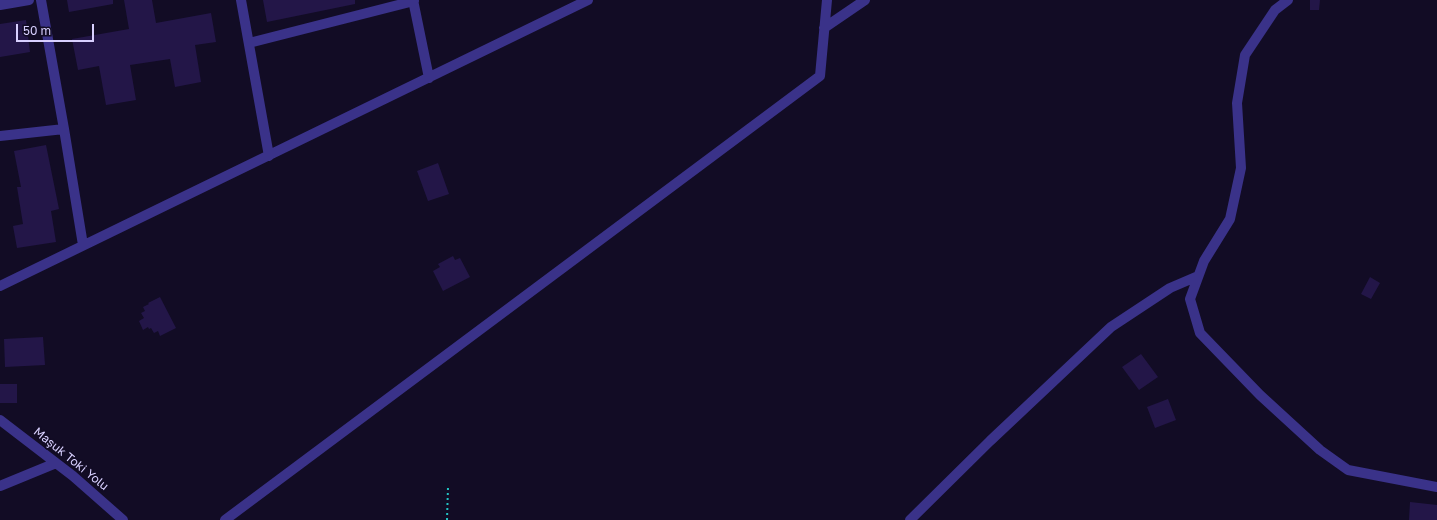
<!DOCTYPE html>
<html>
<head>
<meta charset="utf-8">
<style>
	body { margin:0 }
	#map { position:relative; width:1437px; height:520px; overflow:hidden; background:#120c25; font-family:"Golos Text",sans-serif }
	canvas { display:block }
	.scale { position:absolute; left:16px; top:24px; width:78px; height:18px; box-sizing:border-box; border:2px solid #d8d0ff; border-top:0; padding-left:5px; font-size:12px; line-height:14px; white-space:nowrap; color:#d8d0ff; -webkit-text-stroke:3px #120c25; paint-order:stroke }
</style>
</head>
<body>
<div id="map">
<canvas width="1437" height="520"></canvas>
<div class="scale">50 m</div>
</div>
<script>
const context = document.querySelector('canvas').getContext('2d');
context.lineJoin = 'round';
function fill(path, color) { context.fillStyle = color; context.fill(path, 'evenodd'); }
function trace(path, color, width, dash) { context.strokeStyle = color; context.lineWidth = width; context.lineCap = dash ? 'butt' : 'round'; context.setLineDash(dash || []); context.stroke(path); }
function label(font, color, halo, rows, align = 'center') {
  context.font = font + ' "Golos Text",sans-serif'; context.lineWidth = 3.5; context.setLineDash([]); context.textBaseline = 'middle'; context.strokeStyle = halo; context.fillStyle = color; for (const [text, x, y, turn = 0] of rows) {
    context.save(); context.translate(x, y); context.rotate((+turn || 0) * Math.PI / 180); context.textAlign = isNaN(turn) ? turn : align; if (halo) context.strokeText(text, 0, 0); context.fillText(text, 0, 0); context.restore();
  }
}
const building = new Path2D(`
	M67,0h46v4l-44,8z
	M124,0h28l4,23 55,-10 5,29 -21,3 6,37 -26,5 -5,-28 -40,6 6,35 -30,5 -7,-39 -21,4 -6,-31 57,-10z
	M263,0h92v4l-88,18z
	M1310,0h10l-1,10h-9z
	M26,20l4,32 -30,5v-33z
	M46,145l13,64 -8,2 5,31 -39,6 -4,-22 10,-2 -6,-37h4l-7,-36z
	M438,163l11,31 -21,7 -11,-30z
	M453,256l2,4 5,-2 10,19 -27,14 -10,-20 7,-4 -2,-3z
	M1370,277l10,6 -9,16 -10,-5z
	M160,297l16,31 -16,8 -2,-5 -4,2 -3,-5 -2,1 -1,-2 -5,3 -4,-9 5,-3 -3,-5 4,-2 -2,-4 6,-3 -1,-1z
	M43,337l2,28 -40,2 -1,-28z
	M1141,354l17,23 -19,13 -17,-23z
	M0,384h17v19h-17z
	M1168,399l8,21 -21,8 -8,-21z
	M1410,502l27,3v15h-28z`);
const path = new Path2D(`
	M447,520l1,-33`);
const minor = new Path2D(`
	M41,0l23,129 19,116
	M241,0l28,156
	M413,0l16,78
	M1288,0l-13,10 -30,45 -8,48 4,65 -11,51 -26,42 -14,38 10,34 60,62 60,55 28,20 89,17
	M0,5l29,-5
	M824,28l41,-28
	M249,43l165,-42
	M0,136l64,-7
	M0,286l588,-286
	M0,420l73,56 50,44
	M0,486l56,-23
	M225,520l595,-444 7,-76
	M910,520l80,-79 121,-114 59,-39 28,-12`);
const streetNames = [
	["Maşuk Toki Yolu",71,459,39]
];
fill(building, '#231648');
trace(path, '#22c1c1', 2, [2, 3]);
trace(minor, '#3a3289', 10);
label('12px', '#d8d0ff', '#120c25', streetNames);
</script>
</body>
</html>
